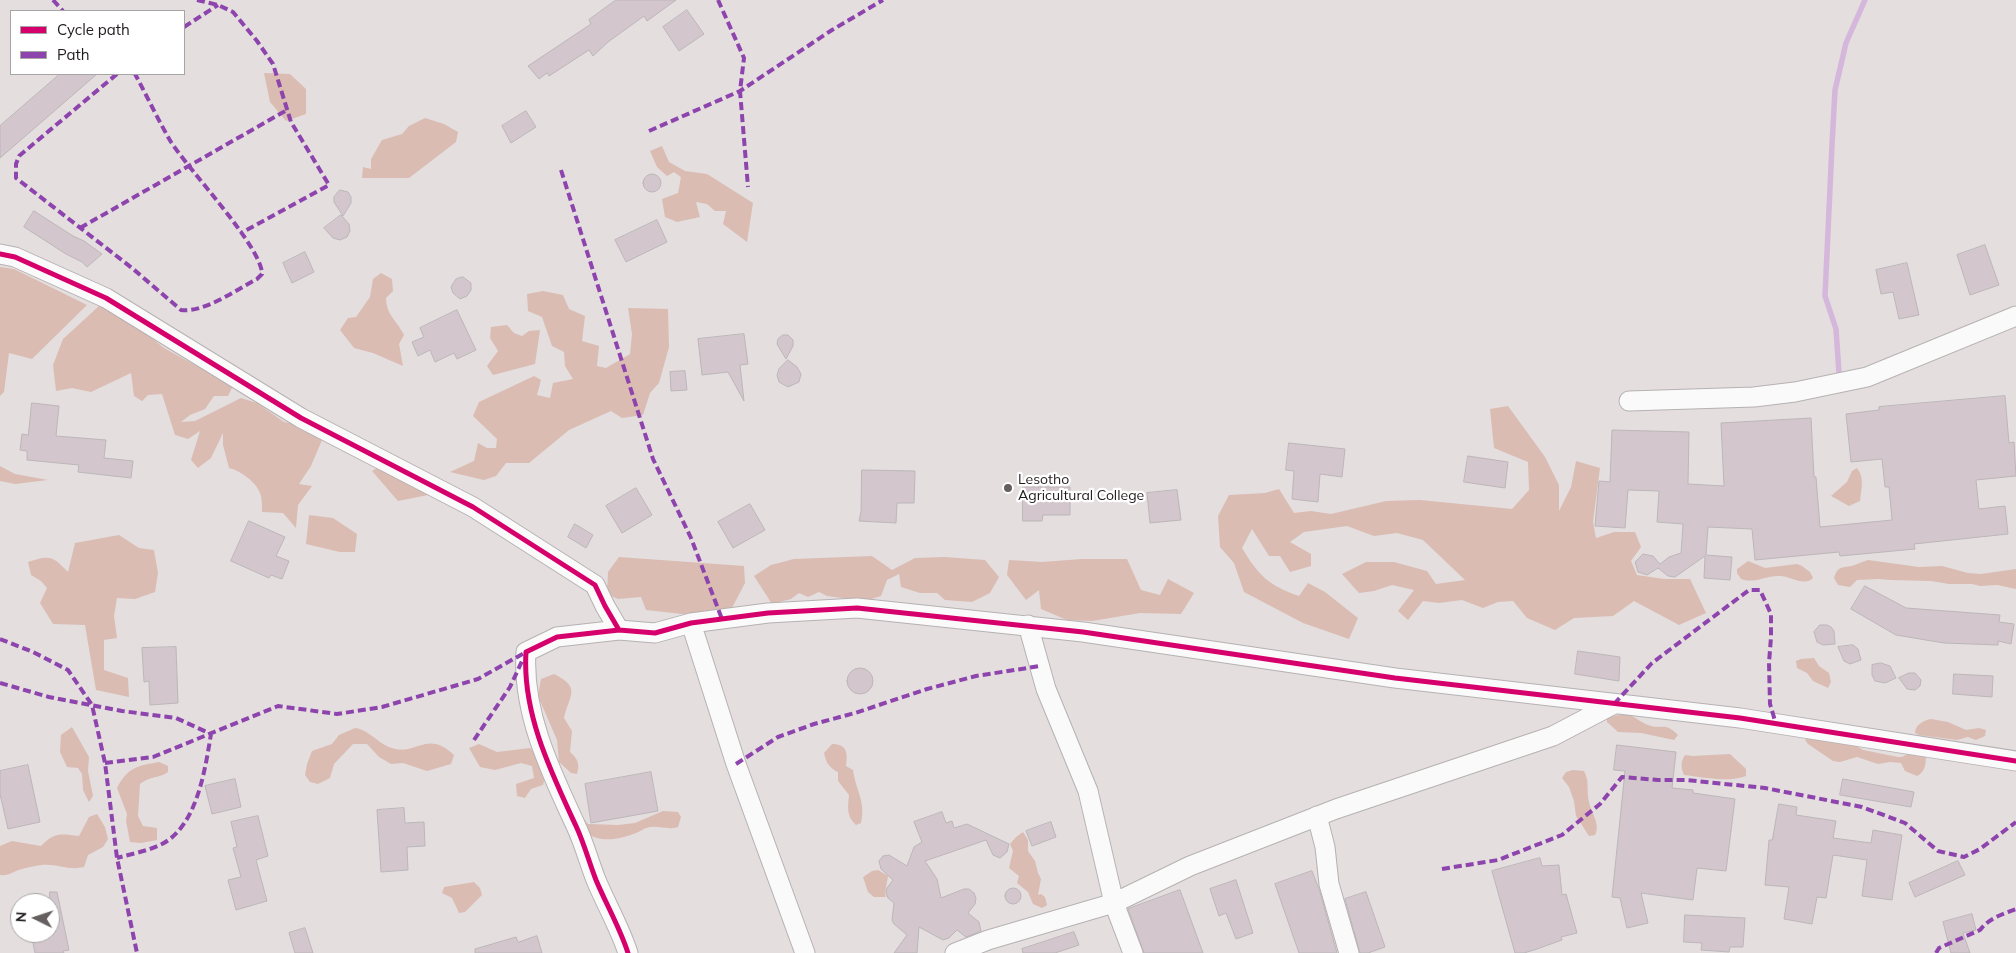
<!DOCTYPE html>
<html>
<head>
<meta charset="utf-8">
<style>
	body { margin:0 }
	#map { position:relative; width:2016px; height:953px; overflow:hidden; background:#e4dedf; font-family:Mulish,sans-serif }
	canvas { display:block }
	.legend { position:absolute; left:10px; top:10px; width:175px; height:65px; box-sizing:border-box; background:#fff; border:1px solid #a6a4a4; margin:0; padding:6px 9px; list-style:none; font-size:15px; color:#201b1c }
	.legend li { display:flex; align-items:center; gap:10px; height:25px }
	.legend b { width:25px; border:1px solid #a6a4a4 }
	.north { position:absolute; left:10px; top:893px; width:50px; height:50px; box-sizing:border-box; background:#fff; border:1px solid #a6a4a4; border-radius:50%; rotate:274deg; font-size:14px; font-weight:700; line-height:20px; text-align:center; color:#201b1c }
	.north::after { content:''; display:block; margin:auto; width:18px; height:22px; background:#655f60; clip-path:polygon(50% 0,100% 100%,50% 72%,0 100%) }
</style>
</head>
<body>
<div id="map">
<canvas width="2016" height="953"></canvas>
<ul class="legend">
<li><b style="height:6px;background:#d6006c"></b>Cycle path</li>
<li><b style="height:6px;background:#8e44ad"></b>Path</li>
</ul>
<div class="north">N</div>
</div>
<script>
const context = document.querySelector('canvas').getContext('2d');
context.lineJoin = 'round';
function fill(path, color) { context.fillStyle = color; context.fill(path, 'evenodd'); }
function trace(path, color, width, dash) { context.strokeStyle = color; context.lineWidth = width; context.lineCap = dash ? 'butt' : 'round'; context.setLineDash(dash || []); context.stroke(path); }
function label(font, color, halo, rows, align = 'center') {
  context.font = font + ' Mulish,sans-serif'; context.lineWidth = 4.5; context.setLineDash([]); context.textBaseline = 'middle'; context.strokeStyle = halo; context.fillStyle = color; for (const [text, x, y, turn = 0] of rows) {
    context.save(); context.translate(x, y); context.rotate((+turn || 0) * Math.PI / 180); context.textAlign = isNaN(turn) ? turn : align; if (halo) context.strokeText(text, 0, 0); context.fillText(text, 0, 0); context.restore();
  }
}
const green = new Path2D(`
	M264,73l26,1 16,15v25l-20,7 -16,-19z
	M425,118l19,6 14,8 -2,10 -47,36h-47l1,-11 8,2v-10l11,-19 20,-6 7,-8z
	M662,146l7,16 16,9 22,3 46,29 -6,39 -24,-18 3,-13h-11l-8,-7 -11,-2 4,15 -23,5 -12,-5 -3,-18 16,-6 3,-16 -7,-5 -7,4 -10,-9 -7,-16z
	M0,267l14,2 73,36 -55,54 -23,-6 -5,39 -4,4z
	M381,273l11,6 1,12 -7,7c1,19 11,22 18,37l-5,9 4,22 -30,-13 -19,-5 -14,-18 8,-12 8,-1 14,-20 3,-18z
	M543,291l20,4 6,14 16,7 -3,25 17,5 -2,20 9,2 24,-14 2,-20 -4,-26 40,1 1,38 -10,36 -9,10 -7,22 -21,3 -11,-7 -42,19 -40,33h-23l-10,13 -12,4 -34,-8 24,-11 4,-18 9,5h9l1,-9 -24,-23 6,-14 55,-26 7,4 -4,15 13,3 3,-15 20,-4 -8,-13 -1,-14 -12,-6 -10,-29 -14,-6 -1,-17z
	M99,306l45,26 20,16 69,38 -5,10h-14l-9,13 -15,6 -9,7 14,-1 46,-23 16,5 27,19 21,4 17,14 -11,26 -12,18 13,2 -14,19 -2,23 -13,-15 -21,-1c0,-5 0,-11 -1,-16 -3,-13 -20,-25 -32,-28l-6,-23v-12l-12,25 -13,10 -7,-8 9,-29 -12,8 -13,-4 -13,-41 -14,1 -6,6 -8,-5 -3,-23 -40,19 -19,-4 -16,3 -3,-26 10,-26z
	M507,325l7,8 8,3 7,-5 11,-1 -5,34 -42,11 -6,-9 11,-15 -8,-13 1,-11z
	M1508,406l37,51 14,28v26l12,-24 5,-26 24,7 -7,54 3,16 18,-6h21l6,15 -10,14 6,14 27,4h26l16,34 -27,12 -45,-24 -21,15 -39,2 -19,12 -28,-12 -14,-17 -15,1 -15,6 -21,-8 -23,3 -16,-2 -15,19 -10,-9 16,-21 -22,-5 -18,6 -15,2 -17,-19 24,-12h28l33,9 9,13 29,-4 -42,-40 -26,-7 -23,3 -27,-10 -43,6 -14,10 21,12v12l-21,6 -10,-16h-11l-17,-27 -10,19c17,28 26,37 57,48l9,-13 17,9 33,26 -9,21 -46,-16 -59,-31 -10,-29 -14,-16 -2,-31 11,-21 36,-2 14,-4 15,24 17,-2 20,3 55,-13 34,-1 92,9 17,-19 -1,-28 -34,-14 -4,-39z
	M0,466l15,8 33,6 -33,4 -15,-3z
	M380,466l47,24 1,5 -30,6 -26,-30z
	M1857,468c8,10 4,21 3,33l-11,5 -18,-10 16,-14 5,-11z
	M309,515l24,3 24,16 -2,18h-15l-34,-8z
	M119,535l20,13 15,2 4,23 -3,19 -20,7 -18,-1 -3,18 3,22 -13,2v30l24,8 1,19 -33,-7 -11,-65 -32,-1 -13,-21 7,-15 -6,-7 -10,-6 -3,-13c23,-7 24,-6 40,10l7,-29z
	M872,556l20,14 23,-12 30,-1 40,3 14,17 -9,16 -18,9 -27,-2 -8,-7h-17l-19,-6 -2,-13 -12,6 -6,16 -16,5 -38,-5 -8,-4 -11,5 -9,-4 -8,6 -19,5 -18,-28 17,-11 23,-6z
	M619,557l125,9 1,17 -24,46 -30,-14 -45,-5 -5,-13 -23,2 -11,-5 1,-22z
	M1082,559h45l14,31 19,5 8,-16 26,14 -13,21 -41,-1 -48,8 -25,-1 -26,-11 -2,-19 -13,10 -19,-25 2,-15 33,2z
	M1868,560l51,7 23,-1 26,7 13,1 35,-5v20l-19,-4 -17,1 -8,-2h-23l-18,-3 -41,-1 -11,-1 -22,1 -7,7 -12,-2 -4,-7c4,-12 7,-10 18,-12 5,-2 10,-4 16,-6z
	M1748,561l17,7 32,-4 5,2 8,6 3,6c-9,9 -23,-2 -33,-2 -14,-1 -25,8 -39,3l-4,-6v-4z
	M1814,658l5,8 10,7 2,9 -3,6 -15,-7 -6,-8 -10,-5 -1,-7 5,-2z
	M554,674c28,14 15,21 10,44l8,13 -2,21c8,7 10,12 7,22l-6,-1 -12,-11 -2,-22 -19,-44 3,-17z
	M1628,714c7,3 15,10 23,12 13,3 14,-4 27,9l-4,5 -33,-7 -23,-1 -11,-10v-3l5,-3z
	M1931,719l17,3 18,8 13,-2 7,2 -1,6 -9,4 -8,-3 -11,3 -38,-5 -4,-2c0,-8 9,-13 16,-14z
	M72,727l17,30 -1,14 5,25 -4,6 -6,-12 -1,-16 -4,-6 -11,-1 -7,-15 1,-17z
	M355,728c15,2 23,16 37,20 24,8 35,-19 62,7l-3,9 -24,7 -24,-8 -12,1 -12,-7 -12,-13h-14l-19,20 -4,14 -12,6 -8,-2 -5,-7 2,-11 5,-13 20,-7 7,-9z
	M1811,735l26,8 7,-5 19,12 35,7h4l14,-8 10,3c0,10 0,20 -9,24l-12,-5 -4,-8 -11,-1 -12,2 -21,-7 -17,5 -7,-1 -25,-17 -3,-4z
	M479,744l18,8 33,-4c10,10 18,23 13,37l-12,4 -6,9 -8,-2 -1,-12 18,-6 -2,-12 -11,-3 -26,7 -15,-3 -11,-19z
	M832,744c15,0 16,9 14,22l7,4c3,21 13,32 8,53l-5,2c-10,-9 -8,-18 -7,-30l-11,-14v-9c-9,-4 -12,-10 -14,-19z
	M1730,754l16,15v7c-18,7 -43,1 -62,-1 -3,-8 -4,-12 1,-20l8,1z
	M159,762l9,4v6c-10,7 -16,3 -28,12l-2,32 5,10 14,2v12l-16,3 -11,-1 -4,-21 1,-7 -10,-26c11,-21 20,-22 42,-26z
	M1573,770l11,1c6,11 2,19 5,31 2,11 12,22 6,33l-6,1 -13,-20 -2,-15 -5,-14 -7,-9 4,-6z
	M663,811l15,1 3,5 -3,10c-9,3 -18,-1 -27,0 -5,0 -10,4 -15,6 -13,5 -29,9 -42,4 -9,-3 -10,-9 -10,-18l4,5 30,1 17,-2z
	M97,814l8,13 3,12 -5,8 -15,8 -4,12c-15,4 -28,-4 -43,-2 -6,1 -13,2 -19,4 -9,2 -12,7 -22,6v-29l12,-5 29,5c14,-14 19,-12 38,-10l10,-19z
	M1023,832l5,8v11l7,10 3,12 3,6 -3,16 3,-1 4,3 2,8 -5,3 -9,-4 -5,-12 -11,-9 2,-7 -10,-8 4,-17 -3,-7 6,-7z
	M878,870l10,6 -3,18 1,3h-12l-6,-5 -5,-15 9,-6z
	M474,882l6,6 2,7 -17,17 -6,1 -7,-15 -10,-5 2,-6z`);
const stream = new Path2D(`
	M1839,373l-3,-44 -11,-33 7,-151 3,-55 11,-47 19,-43`);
const building = new Path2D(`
	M616,0h60l-29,21 -3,-5 -36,26 -15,14 -4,-6 -40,26 -2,-3 -8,6 -11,-13 63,-42 -2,-4z
	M687,10l17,24 -25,17 -16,-24z
	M60,74h37l-97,84v-32z
	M526,111l10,16 -25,16 -9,-17z
	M643 183a9 9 0 1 1 18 0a9 9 0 1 1-18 0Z
	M340,190l8,2 3,5v6l-8,13 -9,-14v-5z
	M34,211l39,25 11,5 18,13 -15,13 -5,-5 -16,-8 -42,-27z
	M341,215l8,9 1,7 -3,6 -7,3 -7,-2 -9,-10z
	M657,220l10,22 -41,20 -11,-22z
	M1985,245l14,40 -29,10 -13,-40z
	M305,252l9,20 -22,11 -9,-20z
	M1907,263l12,52 -20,4 -6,-27 -12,2 -5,-24z
	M463,277l8,6v7l-4,6 -7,3 -7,-6 -2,-6 5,-8z
	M457,310l19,40 -19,9 -3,-6 -19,9 -5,-12 -12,6 -6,-14 12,-5 -4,-9z
	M744,334l4,30 -8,1 4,36 -16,-29 -26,3 -4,-36z
	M783,335h5l5,5v6l-7,13 -9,-15 1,-5z
	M788,360l9,7 4,7 -2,8 -11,5 -9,-5 -2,-7 2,-6z
	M685,371l2,19 -16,1 -1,-19z
	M2005,396l4,47 5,-1 2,34 -40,4 3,29 26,-3 3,28 -94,10 1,5 -75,7 -1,-4 -84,8 -3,-31 -44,-2 -2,28 26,2 -2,23 -26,-2 1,-22 -30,21 -7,-1 -10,-8 -11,7 -9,-3 -3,-10 8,-8 10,2 7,8 9,-7 12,-4 2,-29 -26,-2 2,-31 -31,-1 -3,38 -30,-2 4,-45 11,1 2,-52 77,2 -1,52 36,2 -3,-63 90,-5 3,59h2l4,50 72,-7 -3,-33h-4l-3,-28 -31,3 -5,-48 33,-4v-3z
	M32,403l27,3 -3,30 50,4 -2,18 29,3 -2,17 -53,-6 1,-7 -52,-5v-9l-7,-1 2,-16 6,1z
	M1289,443l56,6 -3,28 -22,-3 -2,28 -26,-3 2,-28 -8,-1z
	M1468,456l40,6 -3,26 -41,-6z
	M862,470l53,1 -1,32h-17l-1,20 -37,-2 2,-9z
	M1023,487h47v28h-27l-1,6h-19z
	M636,488l16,27 -30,18 -16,-27z
	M1177,490l4,30 -31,3 -3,-30z
	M750,504l15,26 -32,18 -15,-26z
	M249,521l36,16 -9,19 13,5 -7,18 -11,-4 -2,3 -38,-17z
	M575,524l18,11 -7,13 -18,-11z
	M1865,586l41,22 94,7 -1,7 15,2 -3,20 -13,-3v4l-54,-2 -48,-8 -45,-26z
	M1820,625h7l4,2 3,4 1,13 -12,1 -6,-3 -3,-10z
	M1853,645l5,4 3,11 -11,4 -6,-3 -6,-14z
	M176,647l2,56 -28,2 -1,-24 -5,1 -2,-34z
	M1578,651l42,6 -1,24 -44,-7z
	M1881,663l9,3 6,12 -11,5 -10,-2 -3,-6v-10z
	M847 681a13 13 0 1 1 26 0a13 13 0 1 1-26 0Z
	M1909,673h6l6,7 -1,6 -5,4 -8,-1 -8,-11z
	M1954,674l39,2 -1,21 -39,-3z
	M1617,745l59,7 -4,36 21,2v3l42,6 -9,72 -29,-3 -4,32 -52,-7 7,30 -21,5 -7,-30 -8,-1 13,-126 -11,-1z
	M28,765l12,57 -32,7 -8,-35v-23z
	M651,772l7,39 -67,12 -6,-39z
	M235,779l6,28 -29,7 -7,-28z
	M1843,779l71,13 -3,15 -71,-12z
	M1779,804l18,3 -1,8 40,6 -3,17 38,5 2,-13 29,5 -10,65 -30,-4 5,-36 -34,-5 -7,43 -9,-1 -5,27 -28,-5 5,-32 -24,-2 4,-45h3z
	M404,808l1,15 19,-1 1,24 -18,1 1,23 -27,2 -4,-62z
	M942,812l4,11 6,-2 2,7 13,-4 42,20 -2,8 -7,6 -7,-3 -7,-15 -61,21 12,18 4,19 23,-9h5l5,4 2,5 -1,6 -7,9 11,9 2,9 -15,6 -9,-7 -8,8 -6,2 -24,-13 -2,26h-23l13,-18 -13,-11 -2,-4 2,-17 -6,-5 -2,-5 1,-5 6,-8 -12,-11 -2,-8 4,-5 6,-1 18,11 7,-19 8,-5 -8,-20z
	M258,816l10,40 -12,4 11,41 -31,9 -8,-30 13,-3 -8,-29 4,-1 -6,-25z
	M1051,822l5,15 -24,9 -6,-15z
	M1540,858l2,8 17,-1 3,30 4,-1 11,39 -16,4 1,3 -25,9 -13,4h-9l-23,-82z
	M1958,861l7,14 -50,22 -6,-14z
	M1312,871l8,21 17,61h-38l-24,-69z
	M1236,880l17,53 -17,6 -10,-26 -7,3 -9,-27z
	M1005 896a8 8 0 1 1 16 0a8 8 0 1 1-16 0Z
	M1180,890l23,63h-59l-16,-44z
	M50,892h7l12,58 -6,1 1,2h-29l-4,-20h19z
	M1366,892l19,55 -17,6h-8l-15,-54z
	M1972,914l4,16 -13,3 7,20h-19l-8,-31z
	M1685,915l60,3 -2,29h-13l-1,5 -28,-2 1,-7 -18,-1z
	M305,928l8,25h-18l-6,-20z
	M1074,932l5,13 -24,8h-32l-1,-4z
	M537,936l5,17h-67v-4l41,-12 2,5z`);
const street = new Path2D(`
	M0,254l15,3 91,41 195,120 172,89 122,78 10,21 14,24
	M1629,401l125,-4 41,-5 72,-15 149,-61
	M691,623l45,141 69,189
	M1028,625l18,64 42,102 26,112 19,50
	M1317,816l8,31 4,37 20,69
	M628,953c-8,-25 -22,-49 -32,-73 -7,-18 -12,-37 -20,-54 -25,-54 -54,-113 -50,-174l31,-15 62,-7 36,3 36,-10 77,-10 89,-5 226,24 312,46 345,40 276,43
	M955,953l33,-13 126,-37 76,-37 146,-57 217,-73 61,-32`);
const quiet = new Path2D(`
	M53,0l10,11
	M197,0l21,5 15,7 24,29 16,23 18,58 38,63 -88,48
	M718,0l26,58 -4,33 8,96
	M184,27l34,-22
	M117,74l-98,82 -3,8v14l116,90 49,42c23,3 55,-20 76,-31l5,-5c0,-27 -74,-105 -91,-132 -13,-22 -24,-46 -36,-68
	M649,131l91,-40 92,-61 51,-30
	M561,170l92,289 38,79 31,81
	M80,228l207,-118
	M0,639l33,13 35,18 24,35 13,58 12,95 20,95
	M0,683l49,14 73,14 54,7 35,16c-6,36 -14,92 -49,110 -14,7 -31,10 -45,14
	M1614,704l38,-41 97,-73h11l11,24v23l-2,26 1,41 6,20
	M474,740l36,-53 13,-28
	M105,763l48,-6 125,-51 59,8 45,-7 96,-28 48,-27
	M736,764l42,-27 36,-13 41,-11 72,-24 49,-13 64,-10
	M1442,869l56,-9 64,-25 38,-31 22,-27 36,3h28l79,8 97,19 43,16 33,28 26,6 16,-8 36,-27
	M1936,953l3,-5 41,-18c9,-12 23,-16 36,-21`);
const cycleway = new Path2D(`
	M0,254l15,3 91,41 195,120 172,89 122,78 10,21 14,24
	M628,953c-8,-25 -22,-49 -32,-73 -7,-18 -12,-37 -20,-54 -25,-54 -54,-113 -50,-174l31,-15 62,-7 36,3 36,-10 77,-10 89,-5 226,24 312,46 345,40 276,43`);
const markers = [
	[1008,488,5,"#655f60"]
];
const poiNames = [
	["Lesotho",1018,480],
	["Agricultural College",1018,496]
];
fill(green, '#dabcb2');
trace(stream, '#d5b7dc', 5.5);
fill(building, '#d4c6cd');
trace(building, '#bbb6b8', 1);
trace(street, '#b6b1b2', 21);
trace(street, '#fbfafa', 19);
trace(quiet, '#8e44ad', 4, [8, 4]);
trace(cycleway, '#d6006c', 5);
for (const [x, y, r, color] of markers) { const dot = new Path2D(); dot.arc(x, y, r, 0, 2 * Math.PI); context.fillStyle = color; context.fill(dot); trace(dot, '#fff', 2); }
label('14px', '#201b1c', '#fff', poiNames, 'left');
</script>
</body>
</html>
